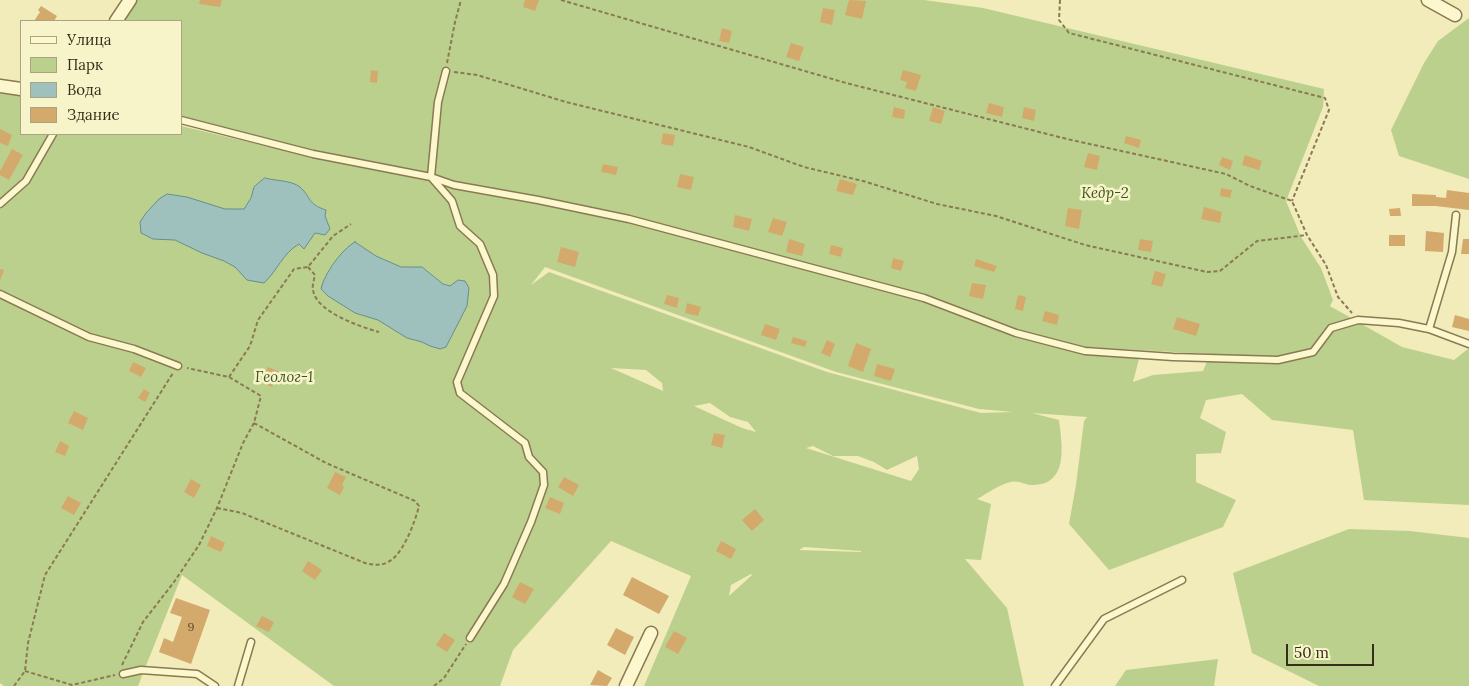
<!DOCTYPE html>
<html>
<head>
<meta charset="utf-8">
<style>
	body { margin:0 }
	#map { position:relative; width:1469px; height:686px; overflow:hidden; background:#f2ebba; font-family:Lora,serif }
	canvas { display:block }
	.legend { position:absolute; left:20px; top:20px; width:162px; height:115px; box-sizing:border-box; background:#f8f4ca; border:1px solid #aba483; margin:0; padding:6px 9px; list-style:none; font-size:15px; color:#372d19 }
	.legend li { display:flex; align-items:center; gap:10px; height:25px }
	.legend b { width:25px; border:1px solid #aba483 }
	.scale { position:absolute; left:1286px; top:644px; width:88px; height:22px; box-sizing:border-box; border:2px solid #372d19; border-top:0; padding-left:6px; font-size:15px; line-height:18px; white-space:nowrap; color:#372d19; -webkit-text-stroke:4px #f8f4ca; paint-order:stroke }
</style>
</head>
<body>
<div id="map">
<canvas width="1469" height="686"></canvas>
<ul class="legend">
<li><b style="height:6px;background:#fcf7cd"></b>Улица</li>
<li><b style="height:14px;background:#bcd08d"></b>Парк</li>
<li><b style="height:14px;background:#9fc1be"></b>Вода</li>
<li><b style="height:14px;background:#d3aa6c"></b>Здание</li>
</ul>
<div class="scale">50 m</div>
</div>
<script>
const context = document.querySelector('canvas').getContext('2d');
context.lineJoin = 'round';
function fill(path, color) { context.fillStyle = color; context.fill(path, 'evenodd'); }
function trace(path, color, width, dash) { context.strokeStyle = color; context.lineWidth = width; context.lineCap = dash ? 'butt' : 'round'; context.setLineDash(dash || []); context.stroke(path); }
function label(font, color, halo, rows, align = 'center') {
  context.font = font + ' Lora,serif'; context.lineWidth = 5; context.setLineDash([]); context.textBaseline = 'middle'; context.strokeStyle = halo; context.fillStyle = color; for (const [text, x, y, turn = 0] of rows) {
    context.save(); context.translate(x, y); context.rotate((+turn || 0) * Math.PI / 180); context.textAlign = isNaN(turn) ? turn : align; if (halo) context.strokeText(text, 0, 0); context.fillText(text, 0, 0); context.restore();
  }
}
const green = new Path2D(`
	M136,0h788l59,8 341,81 -1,18 -37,94 15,36 20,31 12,32 -3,6 72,41 52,13 15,-12v157l-105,-5 -11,-70 -81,-10 -30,-26 -36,6 -6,18 26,14 -5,21 -25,1v28l40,18 -13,27 -114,43 -40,-46 7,-39 8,-64 3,-4 -55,-4 27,7c3,24 10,64 -25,65 -7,1 -16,-5 -23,-3 -9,1 -25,12 -34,17l14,5 -10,56 -16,-1 42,49 17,78h-380l47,-110 -80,-35 -98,109 -13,36h-166l-152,-111 -44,111h-134l-4,-3v-594l21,3v42h160v-8l131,31 119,23 22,8 84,15 91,19 295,79 91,35 70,18 55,5 -6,23 20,-7 50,-4 7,-17 -125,-7 -68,-17 -92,-35 -296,-79 -91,-20 -83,-14 -23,-9 -119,-21 -132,-36v-95h-59zM545,267l291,105 143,37 34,3 -32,1 -154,-41 -278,-100 -18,13zM611,368l35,2 16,13 1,8zM710,403l20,14 18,5 8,10 -14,-4 -48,-22zM813,446l20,10h25l16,6 13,8 30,-14 2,13 -8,12 -105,-33zM804,547l57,4v1l-62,-2zM751,574l1,1 -23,21 2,-11z
	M1469,18v161l-70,-23 -8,-26 33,-67 14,-22z
	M1349,529l61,2 59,7v148h-150l-67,-33 -19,-80z
	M1218,659l-4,27h-99l11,-16z`);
const water = new Path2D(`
	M265,178c10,3 26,2 35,9 12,11 7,17 26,23l-1,6 5,13 -5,6 -10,-2 -11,16 -5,-5c-17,10 -21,26 -35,39l-17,-3 -12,-13 -11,-6 -22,-8 -27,-13 -22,-1 -12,-6 -1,-11 6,-9 13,-14 8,-5 20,3 38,12h19l7,-11 3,-11z
	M355,242l21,14 25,11h21l21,17 7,2 8,-6 7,1 4,7 -2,18 -21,41 -6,2 -10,-3 -8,-4 -15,-4 -29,-18 -23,-7 -27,-17 -7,-7c3,-15 21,-40 34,-47z`);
const building = new Path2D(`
	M200,0h22l-2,7 -21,-3z
	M525,0h14l-4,11 -12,-4z
	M849,0l17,1 -4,18 -17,-4z
	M41,6l16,10 -3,5h-20l6,-9 -2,-2z
	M823,8l12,2 -3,15 -12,-3z
	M722,28l10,3 -3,12 -10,-2z
	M791,43l13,4 -5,14 -13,-4z
	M371,70l7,1 -1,12 -7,-1z
	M903,70l18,5 -5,16 -11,-3 2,-6 -7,-2z
	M989,103l15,4 -2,10 -16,-4z
	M894,107l11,3 -1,9 -12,-2z
	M933,107l12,4 -4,13 -12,-3z
	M1024,107l12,3 -2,11 -12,-3z
	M0,129l12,6 -4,11 -8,-3z
	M663,133l12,2 -2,11 -12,-2z
	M1126,136l15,4 -2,8 -15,-5z
	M12,149l11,6 -14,25 -9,-5v-4z
	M1088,153l12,3 -3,14 -13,-3z
	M1245,155l17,6 -3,9 -17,-5z
	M1222,157l11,4 -3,9 -11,-5z
	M603,164l15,3 -2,8 -15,-3z
	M680,174l14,3 -3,13 -14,-3z
	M840,179l17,5 -4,11 -17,-4z
	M1221,188l11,2 -2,8 -10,-2z
	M1447,190l22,3v17l-33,-4h-24v-12l24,1v2l10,1z
	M1204,207l18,5 -2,11 -19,-4z
	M1068,208l14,2 -3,19 -14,-3z
	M1400,208l1,8h-11l-1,-7z
	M735,215l17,4 -3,12 -16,-4z
	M773,218l14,4 -5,14 -14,-4z
	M1426,231l18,2 -1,19 -18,-1z
	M1389,235h16v11h-16z
	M789,239l16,5 -3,12 -16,-4z
	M1140,239l13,2 -2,11 -13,-2z
	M1463,239h6v15h-8z
	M831,245l12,3 -2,9 -12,-3z
	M561,247l18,5 -4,15 -18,-5z
	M893,258l11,3 -3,10 -10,-3z
	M976,259l21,7 -3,6 -20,-6z
	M0,269l4,1 -4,11z
	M1155,271l11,3 -4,13 -11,-3z
	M972,283l14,2 -3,14 -14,-3z
	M667,295l12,3 -2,10 -13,-4z
	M1018,295l8,2 -3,14 -8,-2z
	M687,303l14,4 -3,9 -13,-3z
	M1045,311l14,4 -2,10 -15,-4z
	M1455,315l14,4v12l-17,-4z
	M1177,317l23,7 -4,12 -23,-7z
	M765,324l15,5 -4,11 -15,-5z
	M793,337l14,4 -2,6 -14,-4z
	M827,340l8,4 -5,13 -9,-4z
	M856,343l15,6 -8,23 -15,-6z
	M133,362l13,6 -5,9 -12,-6z
	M877,364l18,5 -4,12 -17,-5z
	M268,367l12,5 -8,15 -11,-5z
	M144,389l6,4 -5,9 -7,-4z
	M74,411l14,7 -5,12 -15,-7z
	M714,433l11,2 -3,13 -11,-3z
	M60,441l9,5 -4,10 -10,-4z
	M335,472l11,5 -4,8 2,2 -4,8 -13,-7z
	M564,477l15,8 -6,11 -15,-9z
	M191,479l10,6 -7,13 -10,-6z
	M68,496l13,7 -7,12 -13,-7z
	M550,497l14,6 -4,11 -15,-6z
	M755,509l9,11 -12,11 -10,-11z
	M211,536l14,7 -4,9 -14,-6z
	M721,541l15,8 -5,10 -15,-8z
	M308,561l14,9 -7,10 -13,-9z
	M632,577l37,19 -10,18 -36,-19z
	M520,582l14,7 -9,15 -13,-7z
	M176,598l34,12 -19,54 -32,-12 5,-14 9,4 9,-25 -12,-4z
	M262,616l12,6 -5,10 -13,-6z
	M616,628l18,9 -9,18 -18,-10z
	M674,631l13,7 -9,16 -13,-7z
	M444,633l11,7 -8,12 -11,-7z
	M598,670l14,8 -5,8 -17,-1z`);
const path = new Path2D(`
	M561,0l285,83 221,56 159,35 24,12 42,15 15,34 19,30 12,32 14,16
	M1060,0l-1,20 10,13 256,65 4,12 -37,91
	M447,63l8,-41 6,-22
	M454,72l23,3 89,27 183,45 55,20 59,14 74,23 59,12 89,29 122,27 13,-1 37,-30 50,-6
	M308,267l7,8c-1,5 -3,11 -2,15 3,22 48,37 66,42
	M229,377l21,-31 8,-26 36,-51 14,-2 25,-31 18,-12
	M217,508l25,5 123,50c8,2 16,3 23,-1 15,-7 27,-40 31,-56l-4,-5 -89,-38 -72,-40
	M122,665l21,-43 31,-40 25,-37 18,-37 26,-65 11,-20 7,-27 -32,-19 -42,-9
	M25,671l47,14 43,-10
	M14,686l11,-15 3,-28 17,-68 128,-202
	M434,686l10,-8 22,-34`);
const service = new Path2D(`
	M446,71l-8,31 -7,75 21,24 8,25 20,18 13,31 1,21 -37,86 3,11 65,50 4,14 14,15 1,13 -13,37 -27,62 -34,54
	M181,120l132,34 118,23 23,8 84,15 91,19 295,79 92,35 69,18 88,6 105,3 35,-8 18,-24 27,-8 41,3 30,6 40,15
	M0,204l26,-23 27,-47
	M0,294l89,43 45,12 44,17
	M1429,329l23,-77 4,-37
	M123,674l18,-4 56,4 18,12
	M238,686l13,-44
	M1055,686l49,-67 78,-39`);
const minor = new Path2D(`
	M1428,0l27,15
	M116,21l14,-21
	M0,86l21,3
	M626,686l25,-53`);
const numberNames = [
	["9",191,628]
];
const parkNames = [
	["Кедр-2",1105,194],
	["Геолог-1",284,378]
];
fill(green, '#bcd08d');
fill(water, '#9fc1be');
trace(water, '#668f8d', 1);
fill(building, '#d3aa6c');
trace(service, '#897a53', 9);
trace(minor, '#897a53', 15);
trace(path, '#897a53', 2, [4, 2.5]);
trace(service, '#fcf7cd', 6);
trace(minor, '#fcf7cd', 12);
label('12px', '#5e4c2e', null, numberNames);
label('italic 15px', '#3d551e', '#f8f4ca', parkNames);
</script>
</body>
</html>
